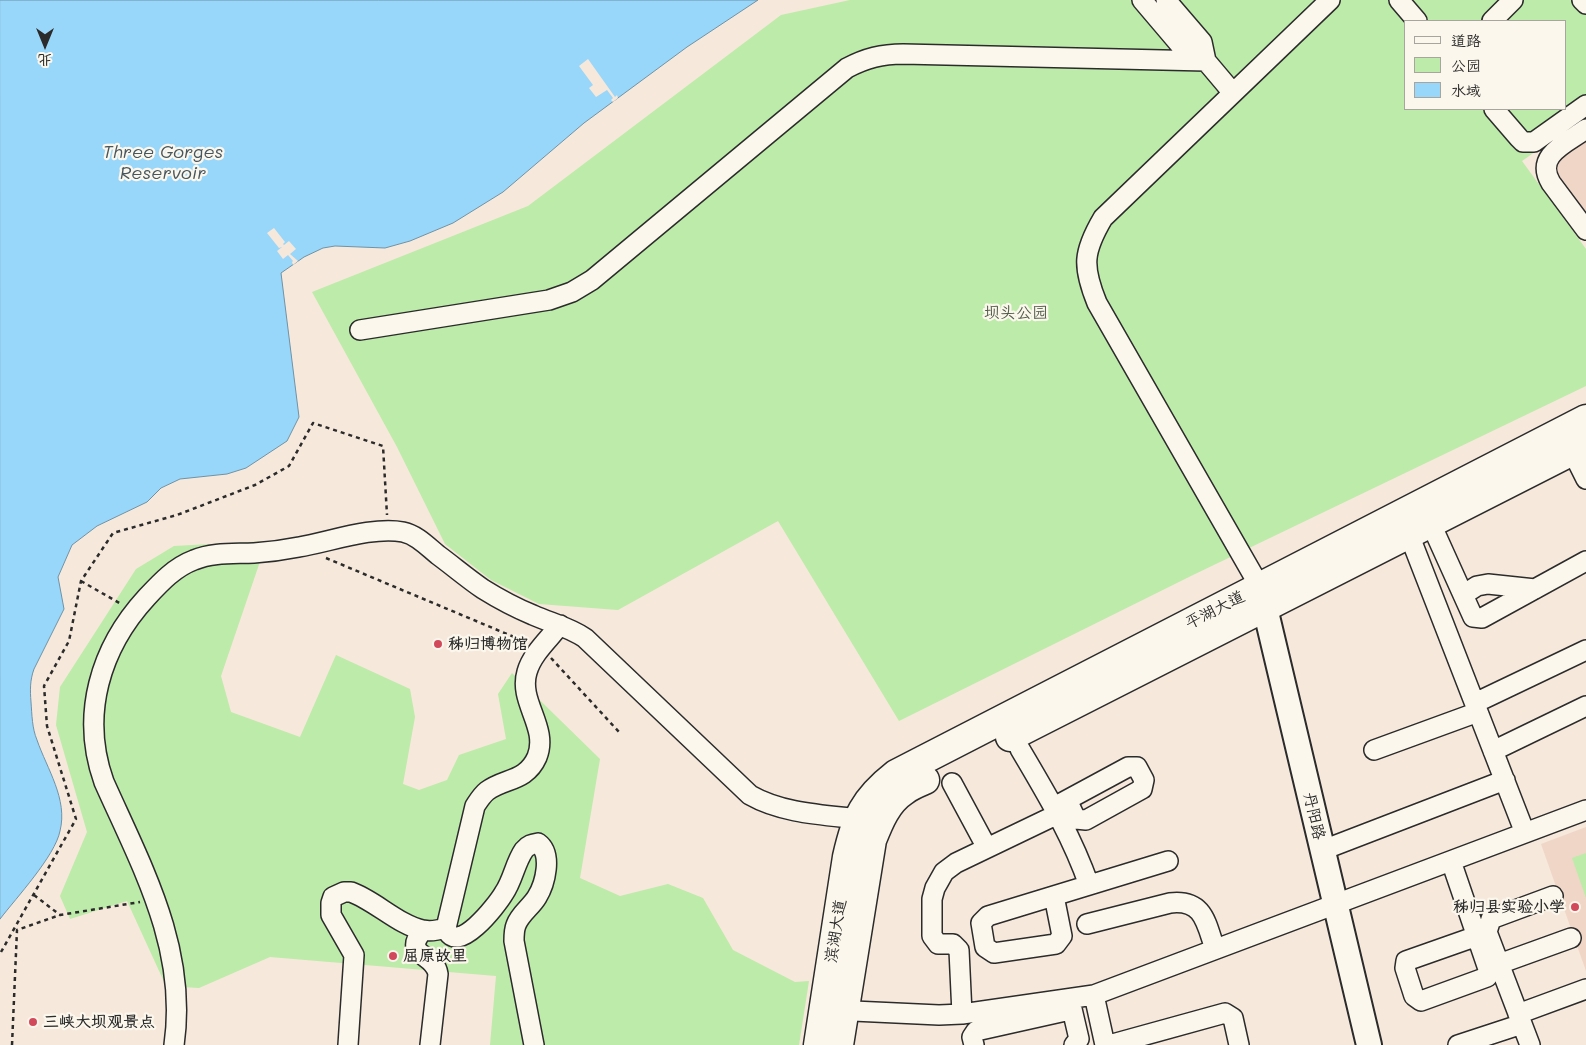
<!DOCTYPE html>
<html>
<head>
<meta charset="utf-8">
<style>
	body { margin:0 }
	#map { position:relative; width:1586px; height:1045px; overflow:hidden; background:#f6e8db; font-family:Mali,"LXGW WenKai TC",sans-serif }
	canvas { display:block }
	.legend { position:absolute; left:1404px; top:20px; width:162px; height:90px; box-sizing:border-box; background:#fbf7ec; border:1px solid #a8a59f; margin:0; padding:6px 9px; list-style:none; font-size:15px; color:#2b2b2b }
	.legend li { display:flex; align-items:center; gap:10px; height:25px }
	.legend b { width:25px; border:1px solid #a8a59f }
	.north { position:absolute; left:20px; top:20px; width:50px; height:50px; -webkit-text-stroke:4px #fbf7ec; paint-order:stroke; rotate:180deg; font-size:14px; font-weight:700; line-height:20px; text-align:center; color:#2b2b2b }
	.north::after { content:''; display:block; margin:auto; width:18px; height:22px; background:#2b2b2b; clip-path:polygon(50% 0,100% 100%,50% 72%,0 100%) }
</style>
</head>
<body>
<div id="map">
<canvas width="1586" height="1045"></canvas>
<ul class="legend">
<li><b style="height:6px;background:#fbf7ec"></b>道路</li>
<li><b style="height:14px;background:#bdeba9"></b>公园</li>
<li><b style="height:14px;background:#99d7fa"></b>水域</li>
</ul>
<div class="north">北</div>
</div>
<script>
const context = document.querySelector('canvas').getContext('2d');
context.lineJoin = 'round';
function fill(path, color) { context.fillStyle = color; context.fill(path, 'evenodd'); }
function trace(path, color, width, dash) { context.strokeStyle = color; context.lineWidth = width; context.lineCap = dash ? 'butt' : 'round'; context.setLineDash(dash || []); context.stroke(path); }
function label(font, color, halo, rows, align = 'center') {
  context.font = font + ' Mali,"LXGW WenKai TC",sans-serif'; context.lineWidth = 4.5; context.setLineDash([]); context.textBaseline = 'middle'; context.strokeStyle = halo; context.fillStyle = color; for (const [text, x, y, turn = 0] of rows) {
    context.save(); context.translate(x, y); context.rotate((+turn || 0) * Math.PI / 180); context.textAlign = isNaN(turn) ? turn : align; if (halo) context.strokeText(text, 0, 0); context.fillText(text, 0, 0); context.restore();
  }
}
const built = new Path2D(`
	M1586,137v81l-34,-45 -1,-11z
	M1586,827v144l-45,-127z`);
const green = new Path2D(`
	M850,0h736v116l-64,45 64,88v137l-393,189 -294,146 -121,-200 -160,89 -79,-6 -48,-24 -46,-36 -48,-97 -85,-155 216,-86 253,-191zM1405,21h160v88h-160z
	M267,541l-46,135 10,36 69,25 36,-82 74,34 5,28 -12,67 16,6 28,-10 12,-25 47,-16 -8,-45 14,-21 88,86 -20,119 40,18 48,-12 35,14 30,52 62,32 14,-1 -10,64h-309l6,-69 -226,-19 -71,31 -33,-2 -39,-85 -57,18 -10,-23 27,-64 -31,-107 4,-38 76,-118 38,-23z
	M1586,853v45l-14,-40z`);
const water = new Path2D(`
	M0,0h758l-71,47 -103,76 -81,69 -50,31 -43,18 -25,7 -50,-2 -12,2 -19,9 -23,16 18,144 -12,24 -41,27 -19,6 -47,5 -19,9 -14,14 -50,24 -25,19 -14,32 6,32 -30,60c-4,11 -4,21 -3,33 1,13 1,26 6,38 10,29 31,59 23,91 -5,25 -43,66 -60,88z`);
const pier = new Path2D(`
	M588,59l27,38 2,-2 1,3 -5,4 -2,-2 2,-2 -6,-8 -11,7 -7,-9 4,-3 -14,-19z
	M274,228l11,14 -2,2 1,1 5,-4 7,8 -6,5 8,7 -5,4 -1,-3 1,-1 -5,-6 -5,4 -6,-8 5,-4 -3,1 -12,-15z`);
const path = new Path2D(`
	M326,558l200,84
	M81,581l40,23
	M551,658l68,74
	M34,895l26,20
	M1,952l75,-133 -29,-93 -3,-40 25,-45 12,-60 32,-48 64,-18 78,-30 34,-19 24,-43 70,23 4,69
	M12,1045l5,-115 43,-15 80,-13`);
const minor = new Path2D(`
	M1142,0l45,53 19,8 27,32
	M1166,0l36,42 4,19
	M1399,0l18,21
	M1582,0l4,4
	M1492,21l21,-21
	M1494,109l25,29 4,4h11l52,-37
	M1586,129c-19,14 -52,26 -35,54l35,47
	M360,330l189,-30 23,-8 20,-12 255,-212c19,-10 35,-14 56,-14l303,7
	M1572,451l14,28
	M1429,523l7,12 37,82 9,1 104,-57
	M1405,524l120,309
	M1260,587l-163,-284c-15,-37 -14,-51 6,-85l227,-218
	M1463,595l14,-9 11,-2 47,5
	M1475,703l111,-53
	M1020,749c27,46 51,85 69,136
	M1374,750l104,-38
	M1493,751l93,-45
	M952,783l35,65
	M1054,807l74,-40h9l7,13 -2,9 -56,31 -10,-1 -9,-19
	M1323,850l182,-70
	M1451,861l37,108 -1,8 -66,24 -7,-5 -9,-28 1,-7 71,-25
	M1054,896l8,40 -6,8 -62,9 -9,-6 -4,-24 7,-7 180,-55
	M1087,924l83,-21c34,-4 36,20 45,46
	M423,930c-22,26 12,23 15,44l-8,71
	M1499,964l72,-26
	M1094,995l11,50
	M1072,1009l7,30 -5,6
	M832,1010l107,5 23,-1 132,-19 492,-185
	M962,1014l-3,-64 -6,-6h-15l-6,-8v-37l3,-11 9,-16 12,-9 102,-49
	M1518,1014l68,-25
	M174,1045c14,-96 -32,-178 -70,-263 -24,-67 -4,-134 43,-185 14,-15 28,-30 47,-37 19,-8 40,-6 60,-7 15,-1 30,-3 45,-6 30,-5 74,-21 104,-15 14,3 24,14 35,23 15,11 29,23 45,34 16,10 33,19 50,26 18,8 36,12 52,23l165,157c35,20 80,20 118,25
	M348,1045l6,-90 -23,-40v-12l2,-6 11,-5h7c23,8 49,34 72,38 8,2 16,0 23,-2
	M534,1045l-20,-104c0,-5 0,-11 2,-16 4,-11 15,-18 21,-28 8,-13 16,-43 1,-54 -6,1 -10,2 -14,7 -9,13 -11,30 -20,43 -7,12 -48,65 -58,35l29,-122c4,-6 7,-11 12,-15 17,-13 39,-9 50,-34 12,-30 -19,-55 -10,-85 5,-18 22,-33 33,-47
	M974,1045l-2,-8 4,-6 94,-21
	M1109,1045l116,-32 8,5 6,27
	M1458,1045l64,-21
	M1530,1045l-43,-113 4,-13 62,-23`);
const major = new Path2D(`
	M1261,591l108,454`);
const highway = new Path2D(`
	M1010,737l576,-293
	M818,1045l29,-188c9,-40 17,-58 49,-83l690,-355
	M839,1045l33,-205c7,-18 15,-38 32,-49 6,-5 14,-8 21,-11`);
const markers = [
	[438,644,5,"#d1495b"],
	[1575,907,5,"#d1495b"],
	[393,956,5,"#d1495b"],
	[33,1022,5,"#d1495b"]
];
const parkNames = [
	["坝头公园",1016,313]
];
const streetNames = [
	["平湖大道",1215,610,-27],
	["丹阳路",1314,816,77],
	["滨湖大道",836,931,-81]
];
const poiNames = [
	["秭归博物馆",448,644],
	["秭归县实验小学",1565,907,"right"],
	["屈原故里",403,956],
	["三峡大坝观景点",43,1022]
];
const waterNames = [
	["Three Gorges",163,152],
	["Reservoir",163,173]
];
fill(built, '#f0d6c7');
fill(green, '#bdeba9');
fill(water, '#99d7fa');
trace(water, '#6d92a7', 1);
fill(pier, '#f6e8db');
trace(minor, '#2b2b2b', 22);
trace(major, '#2b2b2b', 28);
trace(highway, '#2b2b2b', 31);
trace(path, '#2b2b2b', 2.5, [4, 4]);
trace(minor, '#fbf7ec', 19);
trace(major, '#fbf7ec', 24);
trace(highway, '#fbf7ec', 28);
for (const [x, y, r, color] of markers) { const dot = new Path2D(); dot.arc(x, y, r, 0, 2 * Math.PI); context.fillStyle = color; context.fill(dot); trace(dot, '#fbf7ec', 2); }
label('16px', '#505b4a', '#fbf7ec', parkNames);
label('16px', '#2b2b2b', '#fbf7ec', streetNames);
label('bold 16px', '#2b2b2b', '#fbf7ec', poiNames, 'left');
label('italic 18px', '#46565f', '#fbf7ec', waterNames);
</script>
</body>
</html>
